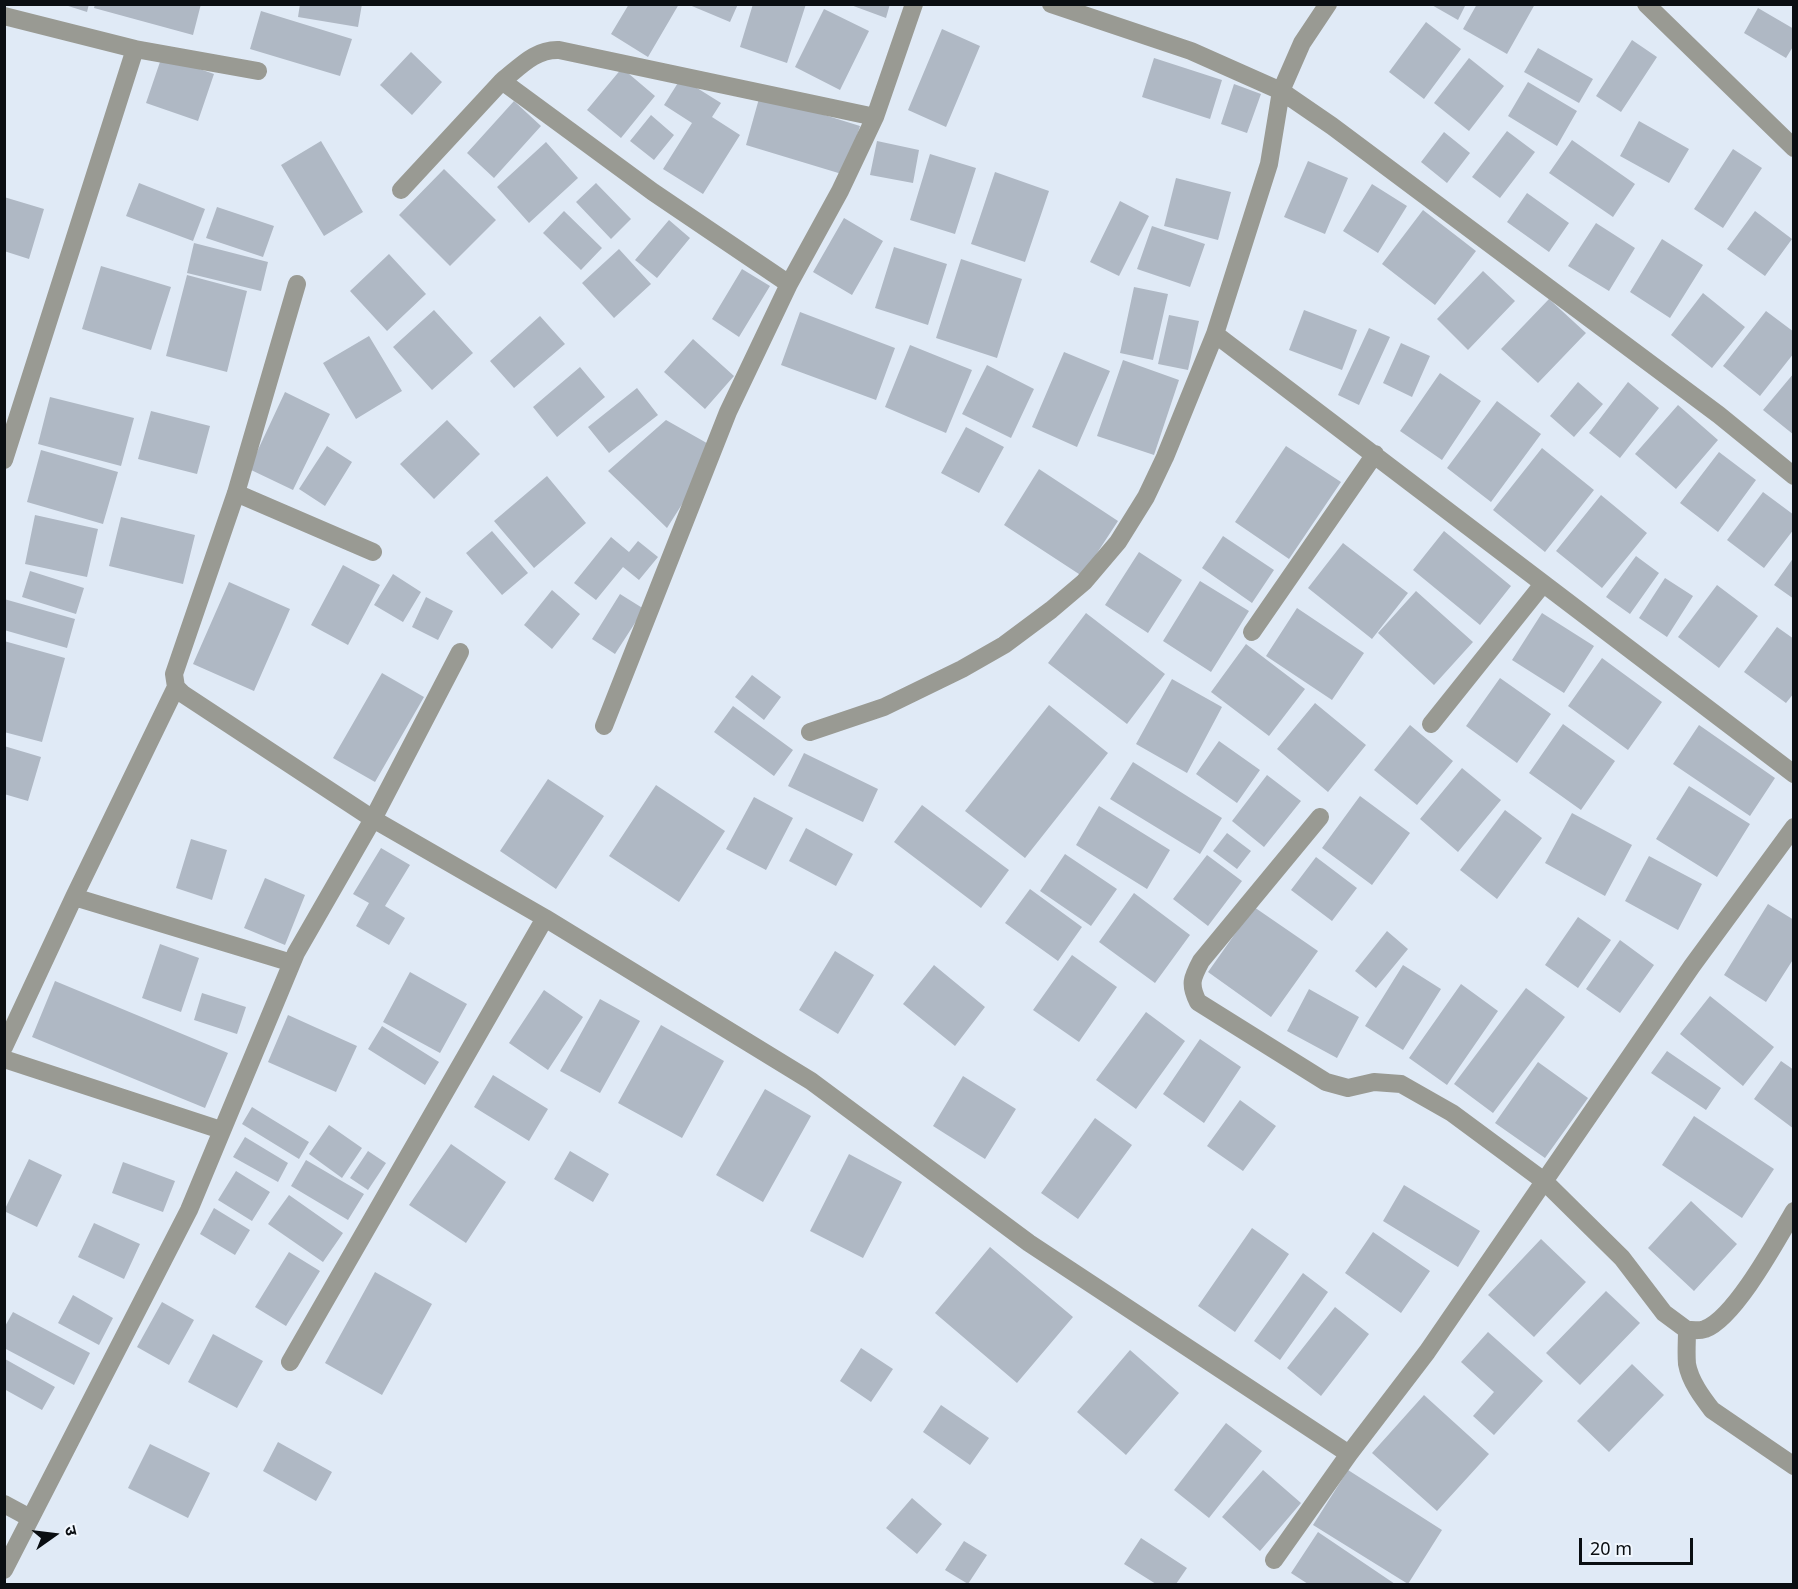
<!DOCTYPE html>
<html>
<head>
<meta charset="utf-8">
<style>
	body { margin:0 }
	#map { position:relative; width:1798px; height:1589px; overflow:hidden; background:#e0eaf6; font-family:"Noto Sans","Noto Sans Devanagari",sans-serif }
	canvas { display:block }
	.frame { position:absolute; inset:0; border:6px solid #0a0e12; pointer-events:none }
	.north { position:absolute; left:24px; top:1505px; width:60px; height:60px; -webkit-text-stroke:4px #f1f7fe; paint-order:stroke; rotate:76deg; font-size:16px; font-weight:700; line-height:24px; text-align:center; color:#0a0e12 }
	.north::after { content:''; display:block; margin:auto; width:21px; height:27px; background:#0a0e12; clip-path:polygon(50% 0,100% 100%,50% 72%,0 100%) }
	.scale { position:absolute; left:1579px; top:1538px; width:114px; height:27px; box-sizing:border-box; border:3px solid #0a0e12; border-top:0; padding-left:8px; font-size:18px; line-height:21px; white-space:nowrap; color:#0a0e12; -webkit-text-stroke:4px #f1f7fe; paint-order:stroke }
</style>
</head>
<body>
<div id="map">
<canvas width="1798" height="1589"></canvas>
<div class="frame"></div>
<div class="north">उ</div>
<div class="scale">20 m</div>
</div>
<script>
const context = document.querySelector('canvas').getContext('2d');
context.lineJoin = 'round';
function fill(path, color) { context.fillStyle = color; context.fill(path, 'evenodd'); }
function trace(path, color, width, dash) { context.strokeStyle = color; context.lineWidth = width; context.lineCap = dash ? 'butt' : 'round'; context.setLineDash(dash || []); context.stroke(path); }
const building = new Path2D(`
	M62,4h27l-2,8z
	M95,4h106l-8,31 -99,-27z
	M300,4h62l-4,23 -60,-10z
	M629,4h50l-31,53 -37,-23z
	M687,4h51l-8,18z
	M753,4h53l-19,59 -47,-16z
	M848,4h42l-4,14z
	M1430,4h36l-8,16z
	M1477,4h58l-28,50 -44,-25z
	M1758,8l36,21v16l-8,13 -42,-25z
	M824,9l45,22 -29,59 -45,-23z
	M261,11l91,28 -12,37 -90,-27z
	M1426,22l35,27 -37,50 -35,-27z
	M942,29l38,17 -34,81 -38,-17z
	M1632,40l25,17 -36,55 -25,-16z
	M1538,48l55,31 -14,24 -55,-31z
	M411,52l31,30 -30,33 -32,-30z
	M162,56l52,18 -16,47 -52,-18z
	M1154,58l68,22 -12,39 -68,-22z
	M1469,58l35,28 -35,45 -35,-28z
	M622,68l33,28 -34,42 -34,-28z
	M681,78l40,25 -9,14 28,18 -37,59 -40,-25 29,-46 -28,-18z
	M1528,82l49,29 -20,35 -49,-30z
	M1234,84l27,10 -14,39 -26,-9z
	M760,95l100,31 -15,49 -99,-30z
	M514,101l27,25 -47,52 -27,-25z
	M651,115l23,20 -20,25 -24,-19z
	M1639,121l50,28 -20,34 -49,-27z
	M1507,131l28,21 -35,46 -28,-21z
	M1444,132l26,21 -23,30 -26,-21z
	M1572,140l63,44 -22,33 -64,-44z
	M321,141l42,71 -39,24 -43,-71z
	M877,141l42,9 -6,33 -43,-8z
	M546,142l32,36 -49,45 -32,-36z
	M1733,149l29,19 -39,60 -29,-19z
	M930,154l46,14 -21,66 -45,-14z
	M1308,161l40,17 -23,56 -41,-17z
	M444,169l52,51 -46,46 -51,-51z
	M995,172l54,19 -24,71 -54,-18z
	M1176,178l55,14 -13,48 -54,-14z
	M139,183l66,26 -12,32 -67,-25z
	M596,183l35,36 -20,20 -35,-37z
	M1372,184l35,22 -29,47 -35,-22z
	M1527,193l42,30 -20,29 -42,-30z
	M4,197l40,12 -15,50 -25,-8z
	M1120,201l29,15 -30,60 -29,-14z
	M217,207l57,19 -11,31 -57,-19z
	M1423,210l53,41 -41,54 -53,-41z
	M564,211l38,37 -21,22 -38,-37z
	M1755,211l37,28 -27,37 -38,-27z
	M844,218l39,23 -31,54 -39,-23z
	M669,220l21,18 -33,40 -22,-18z
	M1596,223l39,25 -26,43 -41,-25z
	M1152,226l53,18 -15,43 -53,-18z
	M1662,239l41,26 -33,53 -40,-26z
	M194,243l74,19 -7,29 -74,-18z
	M894,247l53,17 -19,61 -53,-17z
	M619,249l32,35 -37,34 -32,-35z
	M389,254l37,40 -39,37 -37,-40z
	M961,259l61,20 -25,79 -61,-20z
	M101,266l70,21 -20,63 -69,-21z
	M742,269l28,17 -31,51 -27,-18z
	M1483,271l32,30 -47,49 -31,-31z
	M187,275l60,16 -20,81 -61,-16z
	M1134,287l34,7 -15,66 -33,-7z
	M1703,293l42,34 -33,41 -41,-33z
	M1549,299l37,34 -48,50 -37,-34z
	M434,310l39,43 -41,37 -39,-43z
	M1304,310l53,20 -15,40 -53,-20z
	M1766,311l28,21v21l-34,43 -37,-30z
	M800,312l95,36 -19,52 -95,-35z
	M1169,315l30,6 -11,49 -30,-6z
	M540,316l25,28 -51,44 -24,-27z
	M1369,328l21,9 -31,68 -21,-10z
	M369,336l33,55 -46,28 -33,-56z
	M693,339l41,37 -29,33 -41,-37z
	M1401,343l29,13 -18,41 -29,-14z
	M910,345l62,25 -26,63 -61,-26z
	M1064,352l46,19 -33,76 -45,-20z
	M1123,360l56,20 -25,75 -57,-19z
	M987,365l47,24 -23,49 -49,-24z
	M580,367l25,30 -48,40 -24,-30z
	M1440,373l41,28 -39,59 -42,-29z
	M1794,373v62l-31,-25z
	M1578,382l25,22 -29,33 -24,-21z
	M1628,382l31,26 -39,50 -31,-25z
	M637,388l21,27 -49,38 -21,-26z
	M285,392l45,22 -37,76 -44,-21z
	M50,397l84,21 -13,48 -83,-22z
	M1497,401l44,33 -50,68 -44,-34z
	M1678,405l40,35 -42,49 -41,-35z
	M151,411l59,15 -13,48 -59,-15z
	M447,420l33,34 -46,45 -34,-35z
	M666,420l46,26 -26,52 -19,30 -59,-57z
	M966,427l38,20 -25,46 -38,-20z
	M327,446l25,16 -27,44 -26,-17z
	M1286,446l55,36 -52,77 -54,-37z
	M1542,448l52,42 -49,62 -52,-42z
	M41,450l77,22 -15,52 -76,-22z
	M1719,452l37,28 -38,52 -38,-29z
	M1039,469l79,52 -36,55 -78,-51z
	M547,476l39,47 -52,45 -40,-47z
	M1763,492l31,23v14l-30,39 -37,-28z
	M1601,495l46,38 -45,55 -46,-37z
	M35,515l63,14 -11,48 -62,-13z
	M121,517l74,18 -12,49 -74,-18z
	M492,531l36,42 -26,22 -36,-42z
	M1444,531l67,55 -31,39 -67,-55z
	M1223,536l51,34 -22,33 -50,-35z
	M611,537l18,15 9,-11 20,16 -19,23 -16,-13 -27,33 -22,-17z
	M1343,543l65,50 -36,46 -64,-51z
	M1139,552l43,28 -34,53 -43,-28z
	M1636,556l23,17 -29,41 -24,-17z
	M1794,557v42l-20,-14z
	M343,565l37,20 -32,60 -37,-20z
	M30,571l54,17 -8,26 -54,-17z
	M393,574l28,18 -18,30 -29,-17z
	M1665,578l28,18 -26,41 -28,-19z
	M1200,581l49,30 -38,61 -48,-31z
	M229,582l61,27 -36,82 -61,-27z
	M1717,585l41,31 -39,52 -41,-31z
	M552,590l28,24 -28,35 -28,-24z
	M1416,591l57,51 -39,43 -56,-52z
	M620,594l24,15 -29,45 -23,-15z
	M426,597l27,14 -15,29 -26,-13z
	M4,599l71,20 -8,29 -63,-18z
	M1297,608l67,45 -32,47 -66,-44z
	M1086,613l79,61 -38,50 -79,-61z
	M1542,613l52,33 -30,47 -52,-33z
	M1777,627l17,12v54l-8,10 -42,-31z
	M4,641l61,17 -23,84 -38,-10z
	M1246,644l59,45 -36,47 -58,-44z
	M1602,658l60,44 -34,48 -60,-44z
	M382,673l42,24 -49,85 -42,-24z
	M752,675l29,22 -17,23 -29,-23z
	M1500,678l51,36 -34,49 -51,-37z
	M1172,679l50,28 -35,66 -51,-29z
	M1315,703l51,42 -38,47 -51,-43z
	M1049,705l59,48 -83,105 -60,-47z
	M733,706l60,44 -19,26 -60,-44z
	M1563,724l52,37 -34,49 -52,-37z
	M1410,725l43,36 -36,44 -43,-35z
	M1699,725l76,53 -25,38 -77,-52z
	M1219,741l41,29 -23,33 -41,-29z
	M4,746l37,11 -13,44 -24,-7z
	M804,753l74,36 -15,33 -75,-36z
	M1133,762l89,56 -22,36 -90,-55z
	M1462,768l39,32 -43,52 -38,-33z
	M1267,775l34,26 -37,46 -32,-26z
	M548,779l56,37 -48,73 -56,-38z
	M656,785l69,46 -46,71 -70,-46z
	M1689,786l61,38 -33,53 -61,-38z
	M1360,796l50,37 -38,52 -50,-37z
	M754,797l39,21 -27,52 -40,-21z
	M922,805l87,65 -28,38 -87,-66z
	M1099,806l71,44 -23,39 -71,-44z
	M1505,810l37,28 -45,61 -37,-29z
	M1572,813l60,32 -27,51 -60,-33z
	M806,828l47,26 -17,32 -47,-25z
	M1227,833l24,18 -14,18 -24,-18z
	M191,839l36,11 -15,50 -36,-12z
	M381,848l29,17 -25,41 20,12 -16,27 -33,-19 13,-23 -16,-9z
	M1065,854l52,35 -26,37 -51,-35z
	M1207,855l35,26 -34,45 -35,-27z
	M1649,856l53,28 -24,46 -53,-29z
	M1316,857l41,31 -25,33 -41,-31z
	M265,878l40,17 -20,50 -41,-17z
	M1030,889l52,38 -24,34 -53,-38z
	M1134,893l56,42 -35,48 -56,-41z
	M1768,904l26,16v38l-28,44 -42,-27z
	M1254,907l64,44 -47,66 -63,-45z
	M1578,917l33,23 -33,48 -33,-23z
	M1387,931l21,18 -32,39 -21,-17z
	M1620,940l34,25 -34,48 -34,-24z
	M160,944l39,14 -18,54 -39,-14z
	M835,951l39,24 -36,59 -39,-24z
	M1072,955l45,32 -38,55 -46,-32z
	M934,965l51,42 -30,39 -52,-42z
	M1403,965l38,24 -38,61 -38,-24z
	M410,972l57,32 -27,49 -57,-31z
	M55,981l173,72 -23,55 -173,-71z
	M1461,984l37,27 -51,74 -38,-27z
	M1526,988l39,29 -72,96 -39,-29z
	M1309,989l50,28 -22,41 -50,-27z
	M544,990l39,27 -35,53 -39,-27z
	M202,993l44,14 -9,27 -43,-14z
	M1710,996l64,51 -31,39 -63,-52z
	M600,999l40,22 -40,72 -40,-22z
	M1146,1012l39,29 -49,68 -40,-29z
	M288,1015l69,31 -21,46 -68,-30z
	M661,1025l63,36 -42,77 -64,-35z
	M382,1026l57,36 -14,23 -57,-36z
	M1200,1039l41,28 -37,56 -41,-29z
	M1667,1051l54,37 -15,22 -55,-37z
	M1781,1061l13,9v59l-40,-30z
	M1538,1062l50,36 -43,60 -50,-35z
	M493,1075l55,34 -19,32 -55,-34z
	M963,1076l53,33 -31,50 -52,-33z
	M765,1089l46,27 -48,86 -47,-27z
	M1240,1100l36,26 -33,45 -36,-25z
	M252,1107l57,35 -10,17 -57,-35z
	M1694,1116l80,53 -32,49 -80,-53z
	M1095,1118l37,27 -54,74 -37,-26z
	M329,1125l33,23 -20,30 -33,-24z
	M245,1137l43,26 -10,19 -45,-25z
	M451,1144l55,38 -40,61 -57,-38z
	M368,1151l18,12 -18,27 -18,-12z
	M570,1151l39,23 -16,28 -39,-23z
	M849,1154l53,28 -39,76 -53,-27z
	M29,1159l33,16 -25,52 -33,-16z
	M306,1160l58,34 -16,26 -57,-34z
	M123,1162l52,19 -12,31 -51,-19z
	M236,1171l34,21 -18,29 -34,-21z
	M1404,1185l76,46 -22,36 -75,-46z
	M289,1195l54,38 -20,29 -55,-38z
	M1691,1201l46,43 -43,47 -46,-43z
	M214,1208l36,22 -15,25 -35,-21z
	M94,1223l46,21 -16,35 -46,-22z
	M1252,1228l37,26 -54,78 -37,-26z
	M1373,1232l57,39 -29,42 -56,-40z
	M1541,1239l45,43 -52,55 -46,-42z
	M990,1247l83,70 -56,66 -82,-70z
	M289,1252l31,19 -34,55 -31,-19z
	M375,1272l57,32 -50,91 -57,-32z
	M1303,1273l25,19 -48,68 -26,-19z
	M1606,1291l34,32 -60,62 -34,-32z
	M73,1295l40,23 -14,27 -41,-22z
	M162,1302l32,18 -25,45 -32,-18z
	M1335,1307l34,27 -48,62 -34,-28z
	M13,1312l77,41 -16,32 -70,-37v-20z
	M1488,1332l55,49 -49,54 -21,-19 21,-24 -33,-30z
	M213,1334l50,27 -26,47 -49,-26z
	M861,1348l32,21 -22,33 -31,-21z
	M1130,1350l49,43 -53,62 -49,-43z
	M5,1359l50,28 -13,23 -38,-21z
	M1632,1364l32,31 -55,57 -32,-31z
	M1424,1395l65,59 -52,57 -65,-58z
	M941,1405l48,33 -19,27 -47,-33z
	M1226,1423l36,28 -53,67 -35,-28z
	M278,1442l54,30 -16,29 -53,-30z
	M150,1444l60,29 -22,45 -60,-30z
	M1263,1470l38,33 -41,48 -38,-34z
	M1348,1470l94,60 -34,54 -95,-59z
	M912,1498l30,26 -25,30 -31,-26z
	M1318,1532l77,52h-87l-17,-11z
	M1141,1538l46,30 -11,16h-20l-32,-20z
	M964,1541l23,14 -19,29 -23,-14z`);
const street = new Path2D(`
	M1051,4l140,47 90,40 51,35 387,289 75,61
	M1646,4l148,144
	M4,16l131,33 -131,411
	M135,49l123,22
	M502,81c18,-14 33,-32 57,-31l316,67
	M401,190l101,-109 151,111 136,92
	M297,284l-61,209 -62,181 2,13 7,7 190,125 172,99 266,163 218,162 320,211 78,-102 265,-386 102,-139
	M1215,334l579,440
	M236,493l137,59
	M1252,632l123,-178
	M1431,724l112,-140
	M604,726l124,-314 61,-128 51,-93 35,-74 39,-113
	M810,732l74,-25 78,-38 42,-24 47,-35 33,-28 34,-40 28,-45 19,-40 50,-123 54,-170 12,-73 21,-48 26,-39
	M1320,817l-119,144c-9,17 -12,23 -3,41l128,80 22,6 26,-6 27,2 51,29 92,68 78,77 42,55 23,17c5,0 13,1 18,-1 30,-11 72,-89 89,-118
	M74,897l218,66
	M4,1047l70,-150 102,-210
	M4,1059l217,71
	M1687,1330c0,11 -1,23 0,34 3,17 15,33 25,46l82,56
	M290,1362l255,-444
	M4,1504l26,14
	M1274,1560l75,-106
	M4,1570l185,-360 107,-257 77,-134 87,-167`);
fill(building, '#afb8c4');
trace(street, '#999a93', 18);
</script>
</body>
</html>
